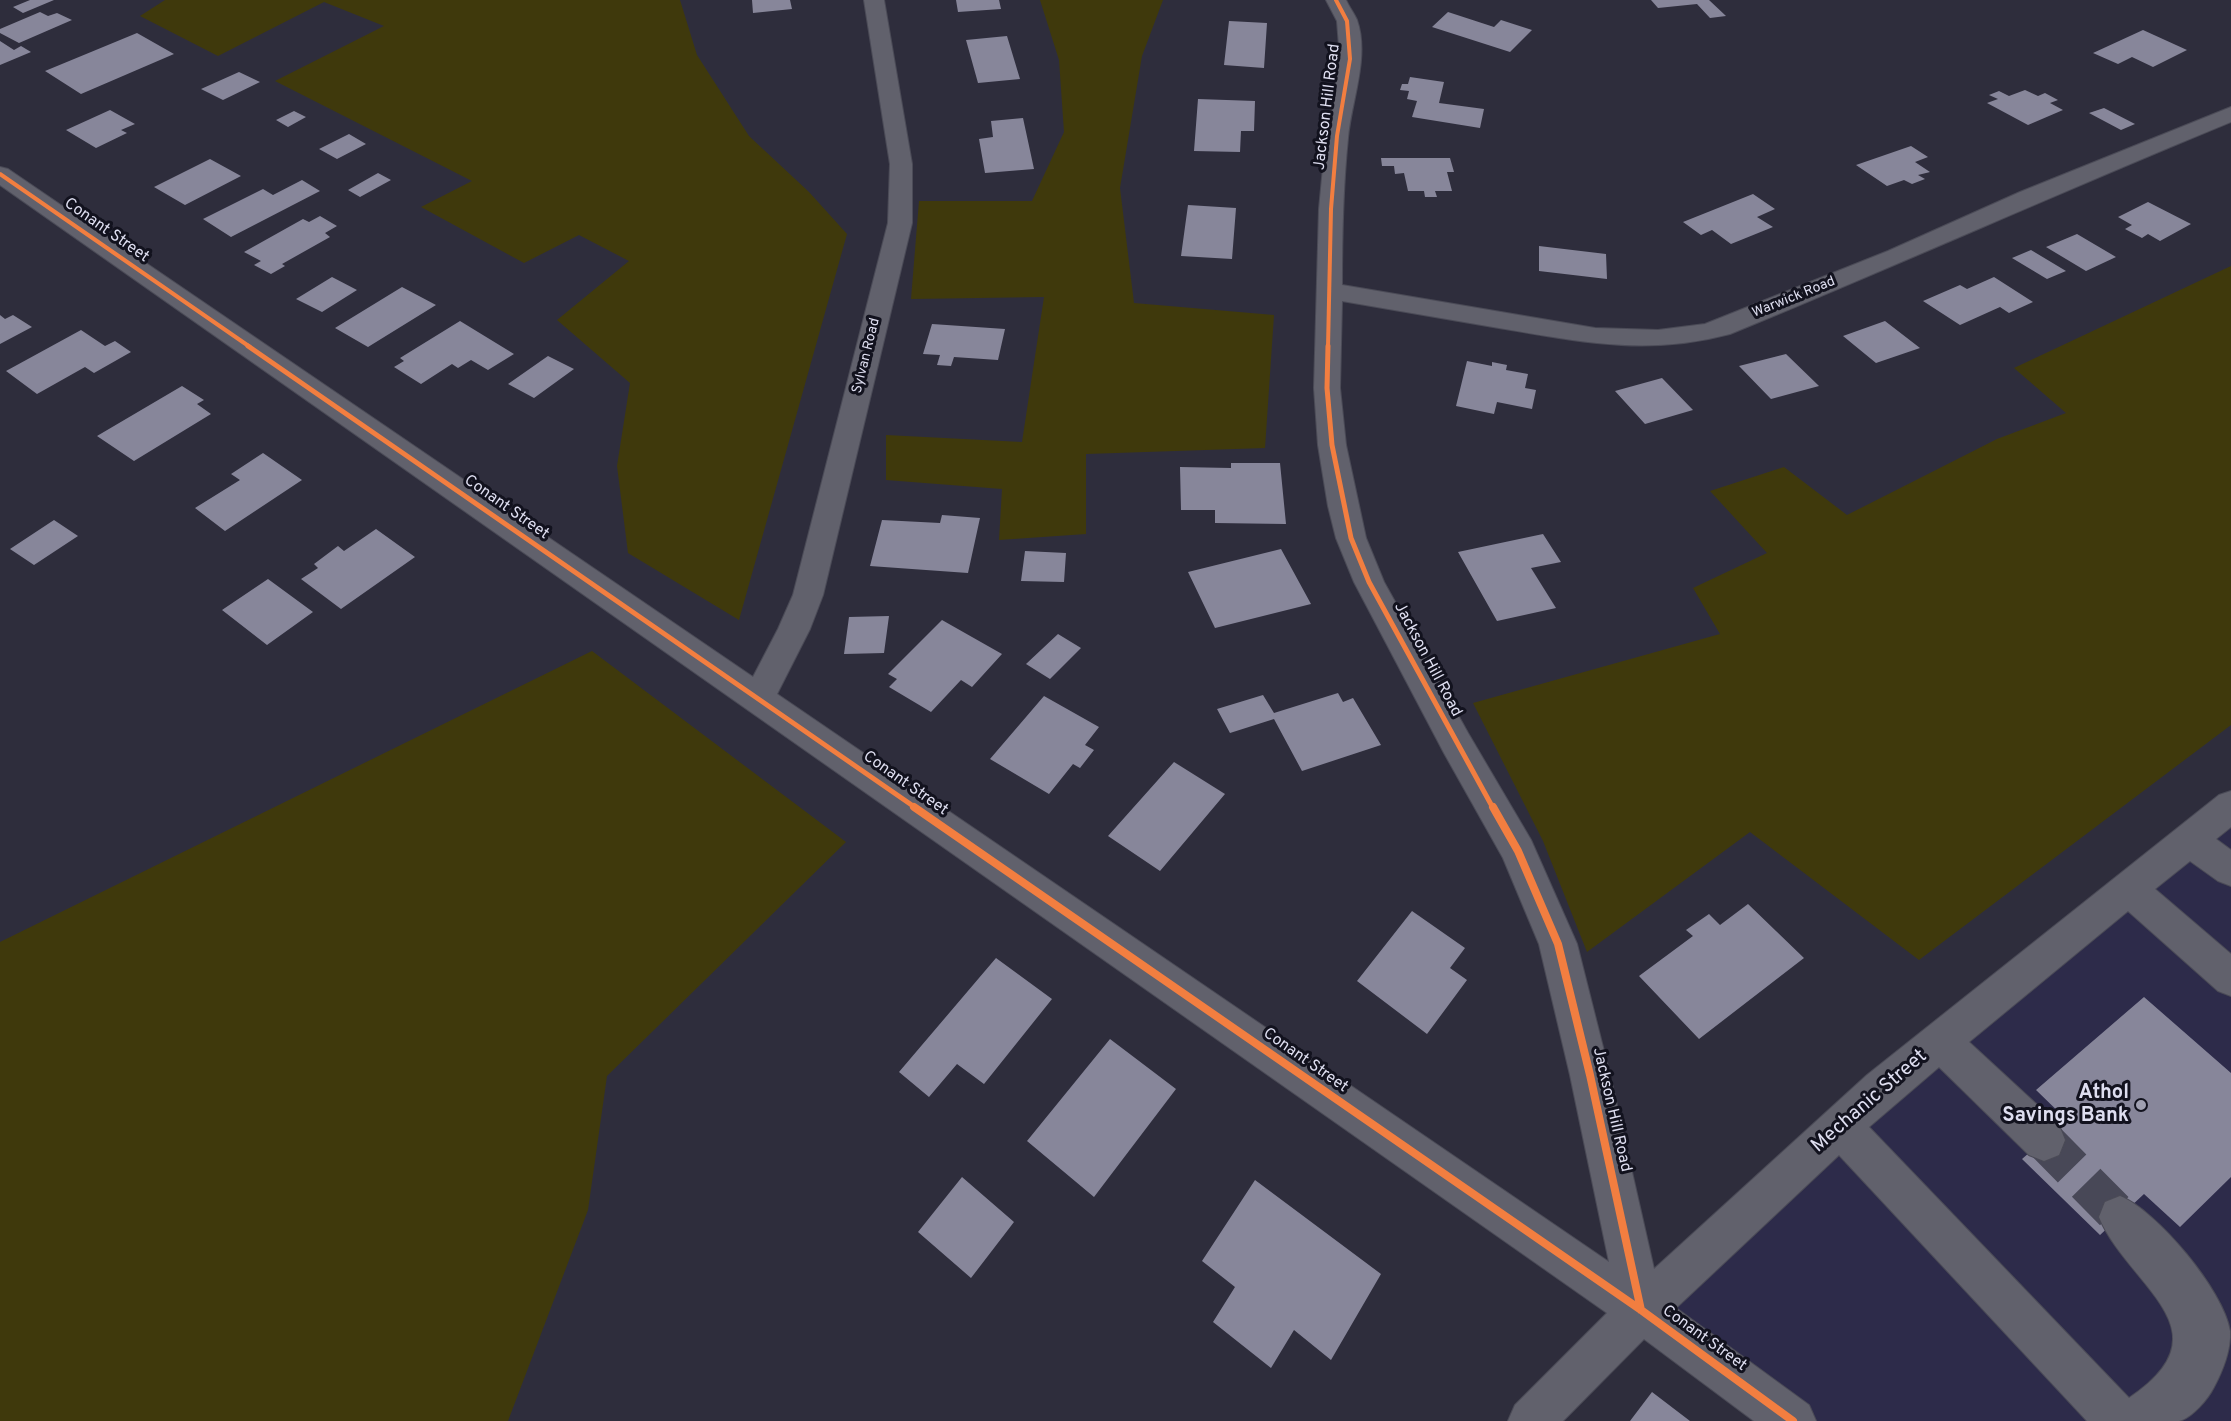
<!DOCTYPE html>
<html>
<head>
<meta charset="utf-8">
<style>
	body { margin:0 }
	canvas { display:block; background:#2e2d3c }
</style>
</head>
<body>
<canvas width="2231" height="1421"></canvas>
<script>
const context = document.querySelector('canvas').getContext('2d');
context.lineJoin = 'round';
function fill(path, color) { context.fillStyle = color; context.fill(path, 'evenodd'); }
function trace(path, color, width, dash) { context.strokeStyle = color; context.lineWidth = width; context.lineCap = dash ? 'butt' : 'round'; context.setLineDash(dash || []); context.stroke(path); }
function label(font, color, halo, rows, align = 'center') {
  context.font = font + ' Overpass,sans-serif'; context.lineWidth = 6; context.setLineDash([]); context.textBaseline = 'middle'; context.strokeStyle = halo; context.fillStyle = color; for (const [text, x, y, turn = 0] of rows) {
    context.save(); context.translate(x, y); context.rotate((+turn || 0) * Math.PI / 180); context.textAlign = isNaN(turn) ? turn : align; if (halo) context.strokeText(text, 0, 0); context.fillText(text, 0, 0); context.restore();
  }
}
const built = new Path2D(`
	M2231,806v615h-438l-152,-111z`);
const green = new Path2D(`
	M165,0h515l17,55 52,81 60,56 38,42 -108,386 -111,-67 -11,-87 13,-83 -73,-63 72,-59 -50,-26 -55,28 -103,-56 51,-26 -197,-100 109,-55 -60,-24 -106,54 -78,-40z
	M1040,0h123l-21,56 -22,132 14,115 140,12 -9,133 -179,6v80l-87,6 3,-51 -116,-9v-45l136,7 22,-145 -133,2 8,-98h113l32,-69 -5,-72z
	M2231,266v459l-312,235 -169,-128 -163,120 -44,-111 -70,-138 247,-69 -27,-46 74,-35 -57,-62 74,-24 63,48 150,-76 69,-26 -52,-45z
	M592,651l254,191 -239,234 -19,134 -80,211h-508v-479z`);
const building = new Path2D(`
	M30,0h24l-31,13 -10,-6z
	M752,0h38l2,9 -39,4z
	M956,0h43l2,9 -43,3z
	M1651,0h58l17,16 -16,2 -13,-14 -39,4z
	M40,12l8,4 9,-3 15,7 -53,23 -19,-10v-4z
	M1448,12l46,15 7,-7 31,10 -22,22 -78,-25z
	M1229,21l38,2 -3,45 -40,-3z
	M2143,30l44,20 -34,17 -21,-10 -14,7 -25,-11z
	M137,33l37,21 -93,40 -36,-23z
	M1007,36l13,43 -42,4 -12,-43z
	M0,41l14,9 7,-4 10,6 -31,13z
	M239,72l21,10 -37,18 -22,-11z
	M1410,77l34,5 -5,21 45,6 -4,19 -68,-11 5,-16 -10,-2 2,-8 -9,-1 2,-6h6z
	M2025,90l13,6 7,-3 13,7 -8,3 13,7 -35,15 -41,-22 11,-4 -9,-4 10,-4 10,5z
	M1198,99l57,2 -1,30h-13l-1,21 -46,-1z
	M2104,108l31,16 -14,6 -32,-17z
	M110,110l25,14 -14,6 6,3 -31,15 -30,-18z
	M294,111l12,6 -18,10 -12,-7z
	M1023,118l11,51 -49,4 -6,-34 14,-2 -2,-16z
	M349,134l17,10 -29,15 -18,-10z
	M1911,146l17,11 -13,5 15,10 -12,3 7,4 -13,5 -8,-4 -17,6 -31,-21z
	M1381,158h69l4,14h-7l5,19h-17l2,6h-12l-1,-6h-16l-4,-18 -9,1 -1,-8h-12z
	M210,159l31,17 -56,29 -31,-18z
	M378,173l13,7 -31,17 -12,-7z
	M302,180l18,11 -89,46 -28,-18 60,-30 10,6z
	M1753,194l22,15 -18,8 16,10 -42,17 -19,-14 -11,5 -18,-13z
	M2148,202l43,22 -31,17 -12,-7 -6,4 -17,-9 7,-4 -14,-8z
	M1188,205l48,3 -4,51 -51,-3z
	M320,216l17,10 -12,7 5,4 -48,27 3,2 -14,8 -17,-9 7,-4 -17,-9 59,-33 6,3z
	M2077,234l39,23 -30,14 -40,-24z
	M1539,246l67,8 1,25 -68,-8z
	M2031,250l35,21 -19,8 -35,-21z
	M332,277l25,13 -35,22 -26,-13z
	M1994,277l39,25 -24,11 -9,-6 -40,18 -37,-24 37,-16 7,4z
	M402,287l34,18 -68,42 -33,-19z
	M0,315l5,4 8,-4 19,12 -32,17z
	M460,321l54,33 -26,16 -17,-10 -13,8 -6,-4 -31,20 -27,-17 10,-6 -4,-3z
	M1885,321l35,27 -44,15 -33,-27z
	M932,324l73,5 -7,31 -44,-3 -3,9 -14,-1 3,-10 -17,-1z
	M81,330l24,16 10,-5 16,11 -37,21 -9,-6 -48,27 -31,-23z
	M1786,354l33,32 -48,13 -32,-33z
	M548,356l26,13 -40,29 -26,-14z
	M1467,361l25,5v-4l15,3 -1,5 22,4 -3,14 11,2 -4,19 -35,-7 -3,12 -38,-8z
	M1662,378l31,32 -48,14 -30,-33z
	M182,386l22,14 -7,4 14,10 -77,47 -37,-25z
	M263,453l39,27 -77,51 -30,-23 45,-28 -9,-6z
	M1231,463h49l6,61 -71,-1v-13h-34l-1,-43 51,1z
	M942,515l38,3 -12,55 -98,-7 12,-46 58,3z
	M54,520l24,16 -44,29 -24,-16z
	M376,529l39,28 -74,52 -40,-30 17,-11 -4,-4 24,-18 6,5z
	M1543,534l18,28 -30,6 25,40 -59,13 -39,-69z
	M1281,549l30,55 -96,24 -27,-56z
	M1025,551l41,2 -2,29 -43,-1z
	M268,579l45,33 -46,33 -45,-35z
	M889,616l-5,37 -40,1 5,-37z
	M942,620l60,34 -30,33 -11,-7 -30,32 -42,-25 8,-8 -9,-5z
	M1058,634l23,14 -31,31 -24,-15z
	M1338,693l5,9 10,-4 28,47 -79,26 -28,-52 -44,14 -13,-24 46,-14 11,18z
	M1044,696l55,31 -14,18 9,5 -14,18 -7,-4 -24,30 -59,-35z
	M1174,762l51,32 -65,77 -52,-35z
	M1748,904l56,54 -105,81 -60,-63 54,-40 -7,-6 23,-16 11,11z
	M1412,911l53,37 -15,20 17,12 -40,54 -70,-53z
	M996,958l56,41 -68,85 -27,-20 -28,33 -30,-25z
	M2144,997l87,76v104l-51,50 -36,-33 -44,41 -78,-76 45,-39 -31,-30z
	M1110,1039l66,50 -82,108 -67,-56z
	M962,1177l52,45 -43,56 -53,-46z
	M1255,1180l126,94 -50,86 -37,-30 -23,38 -58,-46 22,-35 -33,-26z
	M1652,1392l38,29h-60z`);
const minorTunnel = new Path2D(`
	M2044,1140l76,77`);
const minor = new Path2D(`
	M864,0h20l28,164v59l-89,372 -13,34 -33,65 832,568 -39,-187 -31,-131 -36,-86 -59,-105 -90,-171 -18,-44 -8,-32 -10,-61 -4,-57 5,-179 7,-73 14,-77 -3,-38 -11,-21h20c3,7 8,13 11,20 13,37 -6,82 -9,118 -5,49 -6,98 -6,147l253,43 63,2 47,-6 183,-73 132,-59 211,-85v15c-168,69 -333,143 -501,212 -82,22 -149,8 -231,-6 -52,-9 -105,-18 -157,-27l-2,87 6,57 20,93 18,44 84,151 63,107 46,104 33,131 44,194 213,-194 352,-280 12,-4v36l-15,12 15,11v36l-13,-5 -28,-20 -35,28 76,65v42l-13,-5 -90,-80 -159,131 90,83 6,15 -6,15 -15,6 -15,-6 -90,-88 -70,60 260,271c102,-68 -1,-111 -30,-181l6,-15 15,-6c36,14 104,95 110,135 1,19 -7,39 -16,56 -6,12 -22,31 -35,34 -9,0 -19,0 -28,0 -21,0 -42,0 -64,0l-248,-266 -163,153 133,97 7,16h-62l-110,-82 -81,82h-55l7,-16 92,-92 -1607,-1128v-18l8,2 745,508 25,-48 15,-34 95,-372 2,-59z`);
const cyclewayFar2 = new Path2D(`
	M0,174l250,173
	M1328,347l3,-138 6,-73 13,-77 -3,-38 -11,-21`);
const cyclewayFar1 = new Path2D(`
	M248,346l668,462
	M1328,346l-1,42 5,57 19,93 18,44 124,226`);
const cycleway = new Path2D(`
	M914,807l727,503 152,111
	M1493,807l25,44 40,93 32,131 51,235`);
const markers = [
	[2141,1105,6,"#a0a0b1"]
];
const farStreetnames = [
	["Warwick Road",1794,298,-22],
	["Sylvan Road",867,356,-76]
];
const streetNames = [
	["Jackson Hill Road",1328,107,-83],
	["Conant Street",106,231,35],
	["Conant Street",506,508,35],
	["Jackson Hill Road",1427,660,62],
	["Conant Street",905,784,35],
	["Conant Street",1305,1061,35],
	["Jackson Hill Road",1611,1110,77],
	["Conant Street",1704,1339,36]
];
const nearPoinames = [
	["Athol",2129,1094],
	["Savings Bank",2129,1117]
];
const nearStreetnames = [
	["Mechanic Street",1870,1102,-41]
];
fill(built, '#2d2b4a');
fill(green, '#3f390c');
fill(building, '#87869a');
trace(minorTunnel, '#484857', 40, [40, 20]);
trace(minor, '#4b4b57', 2);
fill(minor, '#61616c');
trace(cyclewayFar2, '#f27e40', 4);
trace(cyclewayFar1, '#f27e40', 5);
trace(cycleway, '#f27e40', 8);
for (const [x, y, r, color] of markers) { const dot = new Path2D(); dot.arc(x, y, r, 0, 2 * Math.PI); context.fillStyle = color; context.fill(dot); trace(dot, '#12121e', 2); }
label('14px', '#dedef0', '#12121e', farStreetnames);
label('16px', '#dedef0', '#12121e', streetNames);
label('bold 20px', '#dedef0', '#12121e', nearPoinames, 'right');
label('20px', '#dedef0', '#12121e', nearStreetnames);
</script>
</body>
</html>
